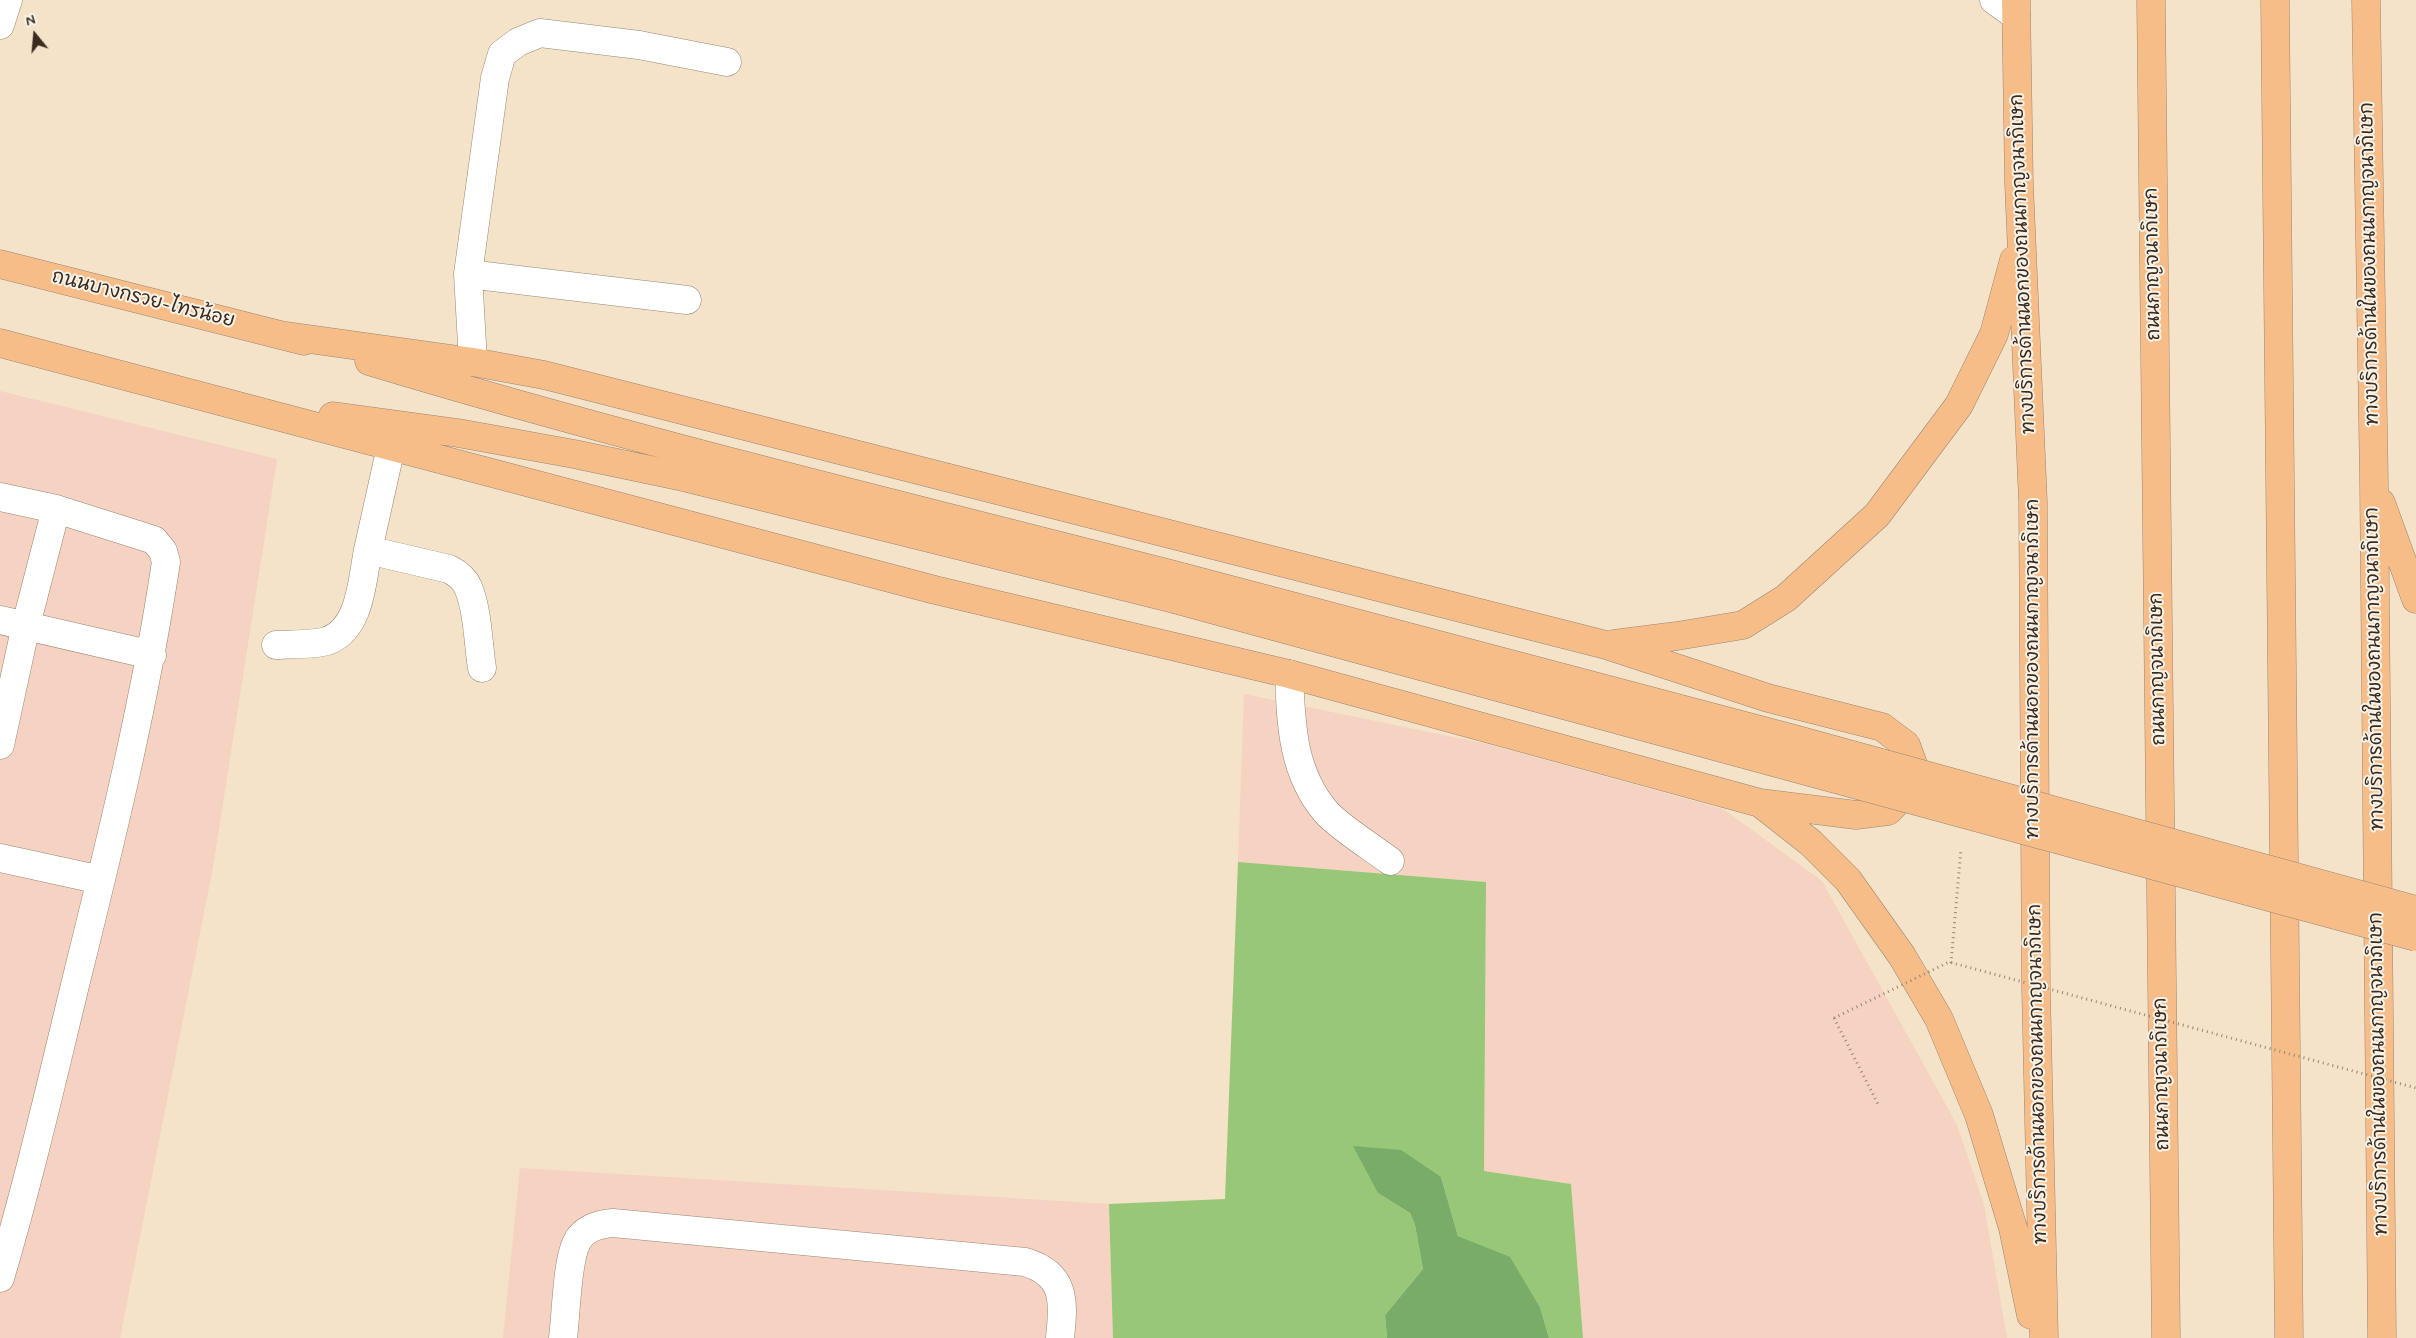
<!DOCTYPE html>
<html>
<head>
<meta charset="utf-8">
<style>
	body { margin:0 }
	#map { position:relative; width:2416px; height:1338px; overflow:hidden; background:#f4e2c9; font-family:Mynerve,sans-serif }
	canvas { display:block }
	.north { position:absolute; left:10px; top:10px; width:50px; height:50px; -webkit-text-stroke:4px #f7f3e8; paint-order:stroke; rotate:343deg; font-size:14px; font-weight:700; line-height:20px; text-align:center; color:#3b2a1e }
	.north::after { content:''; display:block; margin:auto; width:18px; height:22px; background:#3b2a1e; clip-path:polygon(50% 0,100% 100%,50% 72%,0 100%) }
</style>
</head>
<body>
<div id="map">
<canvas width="2416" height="1338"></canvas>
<div class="north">N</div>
</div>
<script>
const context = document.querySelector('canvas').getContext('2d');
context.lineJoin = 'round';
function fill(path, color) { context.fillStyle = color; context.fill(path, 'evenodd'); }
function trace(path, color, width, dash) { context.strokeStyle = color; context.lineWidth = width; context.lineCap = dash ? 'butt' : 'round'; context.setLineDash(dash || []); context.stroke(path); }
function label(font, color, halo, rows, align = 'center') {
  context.font = font + ' Mynerve,"Playpen Sans Thai",sans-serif'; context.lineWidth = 4; context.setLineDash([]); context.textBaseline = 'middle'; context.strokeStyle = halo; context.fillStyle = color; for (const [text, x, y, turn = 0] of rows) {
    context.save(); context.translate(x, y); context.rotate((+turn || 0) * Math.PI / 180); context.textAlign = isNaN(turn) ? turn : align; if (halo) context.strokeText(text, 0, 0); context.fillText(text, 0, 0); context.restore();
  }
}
const built = new Path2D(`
	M0,391l277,68 -64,408 -93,471h-120z
	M1244,694l243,50 236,65 99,72 135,244 27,80 23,133h-424l-12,-154 -87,-13 2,-289 -248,-20z
	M520,1168l589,36 4,134h-610z`);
const green = new Path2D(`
	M1238,862l248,20 -2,289 87,13 12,154h-34l-9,-31 -30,-49 -52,-22 -17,-59 -63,16 32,20 5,12 8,44 -38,46 2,23h-274l-4,-134 116,-5z`);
const forest = new Path2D(`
	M1353,1146l48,4 40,27 17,59 52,21 30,50 9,31h-162l-2,-23 38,-46 -8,-44 -5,-12 -32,-20z`);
const path = new Path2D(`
	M1951,963l10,-114
	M1834,1018l45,88`);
const minor = new Path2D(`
	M1994,0l22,16
	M0,25l8,-25
	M468,274l219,26
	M473,362l-5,-88 27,-196 7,-24 16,-12 22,-9 99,12 88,17
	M391,447l-23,103 81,19c8,4 15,9 19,18 10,24 10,56 14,81
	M0,497l56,12 98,31 9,11 3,11c-21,140 -54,274 -88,411 -25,102 -48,204 -78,305
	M0,620l152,35
	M276,645c14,-1 38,0 51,-4 34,-12 35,-61 41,-91
	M1289,674c2,50 3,98 37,138 13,15 47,36 64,49
	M0,745l26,-120 30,-116
	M0,858l101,22
	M563,1338c3,-22 4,-79 14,-96 6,-13 22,-18 36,-19l412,39c41,12 39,40 35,76`);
const major = new Path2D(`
	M2016,0l3,184 14,318 3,487 8,349
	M2366,0l8,483 8,855
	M0,264l304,77
	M0,343l935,247 354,84 471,129 96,12 32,-4 20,-20 7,-21 -9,-25 -24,-18 -114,-29 -162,-53 -1062,-270 -71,-13 -186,-26
	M369,361c268,81 541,146 813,216
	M333,416l125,17 116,21 105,22 495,123
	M2381,503l35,96
	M1614,644l63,-8 66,-11 43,-27 91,-83 82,-110 35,-71 20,-74
	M1760,803l51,40 37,37 54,76 37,63 40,96 34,113 18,87`);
const highway = new Path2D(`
	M2151,0l15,1338
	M2275,0l14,1338`);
const pathBridge = new Path2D(`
	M1834,1018l115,-56 467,126`);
const majorBridge = new Path2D(`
	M1182,577l616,163 618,170
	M1174,599l1242,338`);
const streetNames = [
	["ทางบริการด้านนอกของถนนกาญจนาภิเษก",2024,264,-92],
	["ถนนกาญจนาภิเษก",2154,264,-91],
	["ทางบริการด้านในของถนนกาญจนาภิเษก",2371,264,-91],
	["ถนนบางกรวย-ไทรน้อย",143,300,14],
	["ทางบริการด้านนอกของถนนกาญจนาภิเษก",2034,669,-90],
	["ถนนกาญจนาภิเษก",2159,669,-91],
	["ทางบริการด้านในของถนนกาญจนาภิเษก",2376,669,-91],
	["ทางบริการด้านนอกของถนนกาญจนาภิเษก",2039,1074,-91],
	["ถนนกาญจนาภิเษก",2163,1074,-91],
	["ทางบริการด้านในของถนนกาญจนาภิเษก",2380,1074,-91]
];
fill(built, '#f5d2c2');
fill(green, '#97c777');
fill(forest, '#79ac68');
trace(minor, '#988674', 29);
trace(major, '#988674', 29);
trace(highway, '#988674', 29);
trace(path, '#988674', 3, [1, 4]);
trace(minor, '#fff', 28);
trace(major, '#f7bd88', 28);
trace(highway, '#f7bd88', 28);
trace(majorBridge, '#988674', 29, []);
trace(pathBridge, '#988674', 3, [1, 4]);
trace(majorBridge, '#f7bd88', 28);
label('19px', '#3b2a1e', '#f7f3e8', streetNames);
</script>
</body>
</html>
